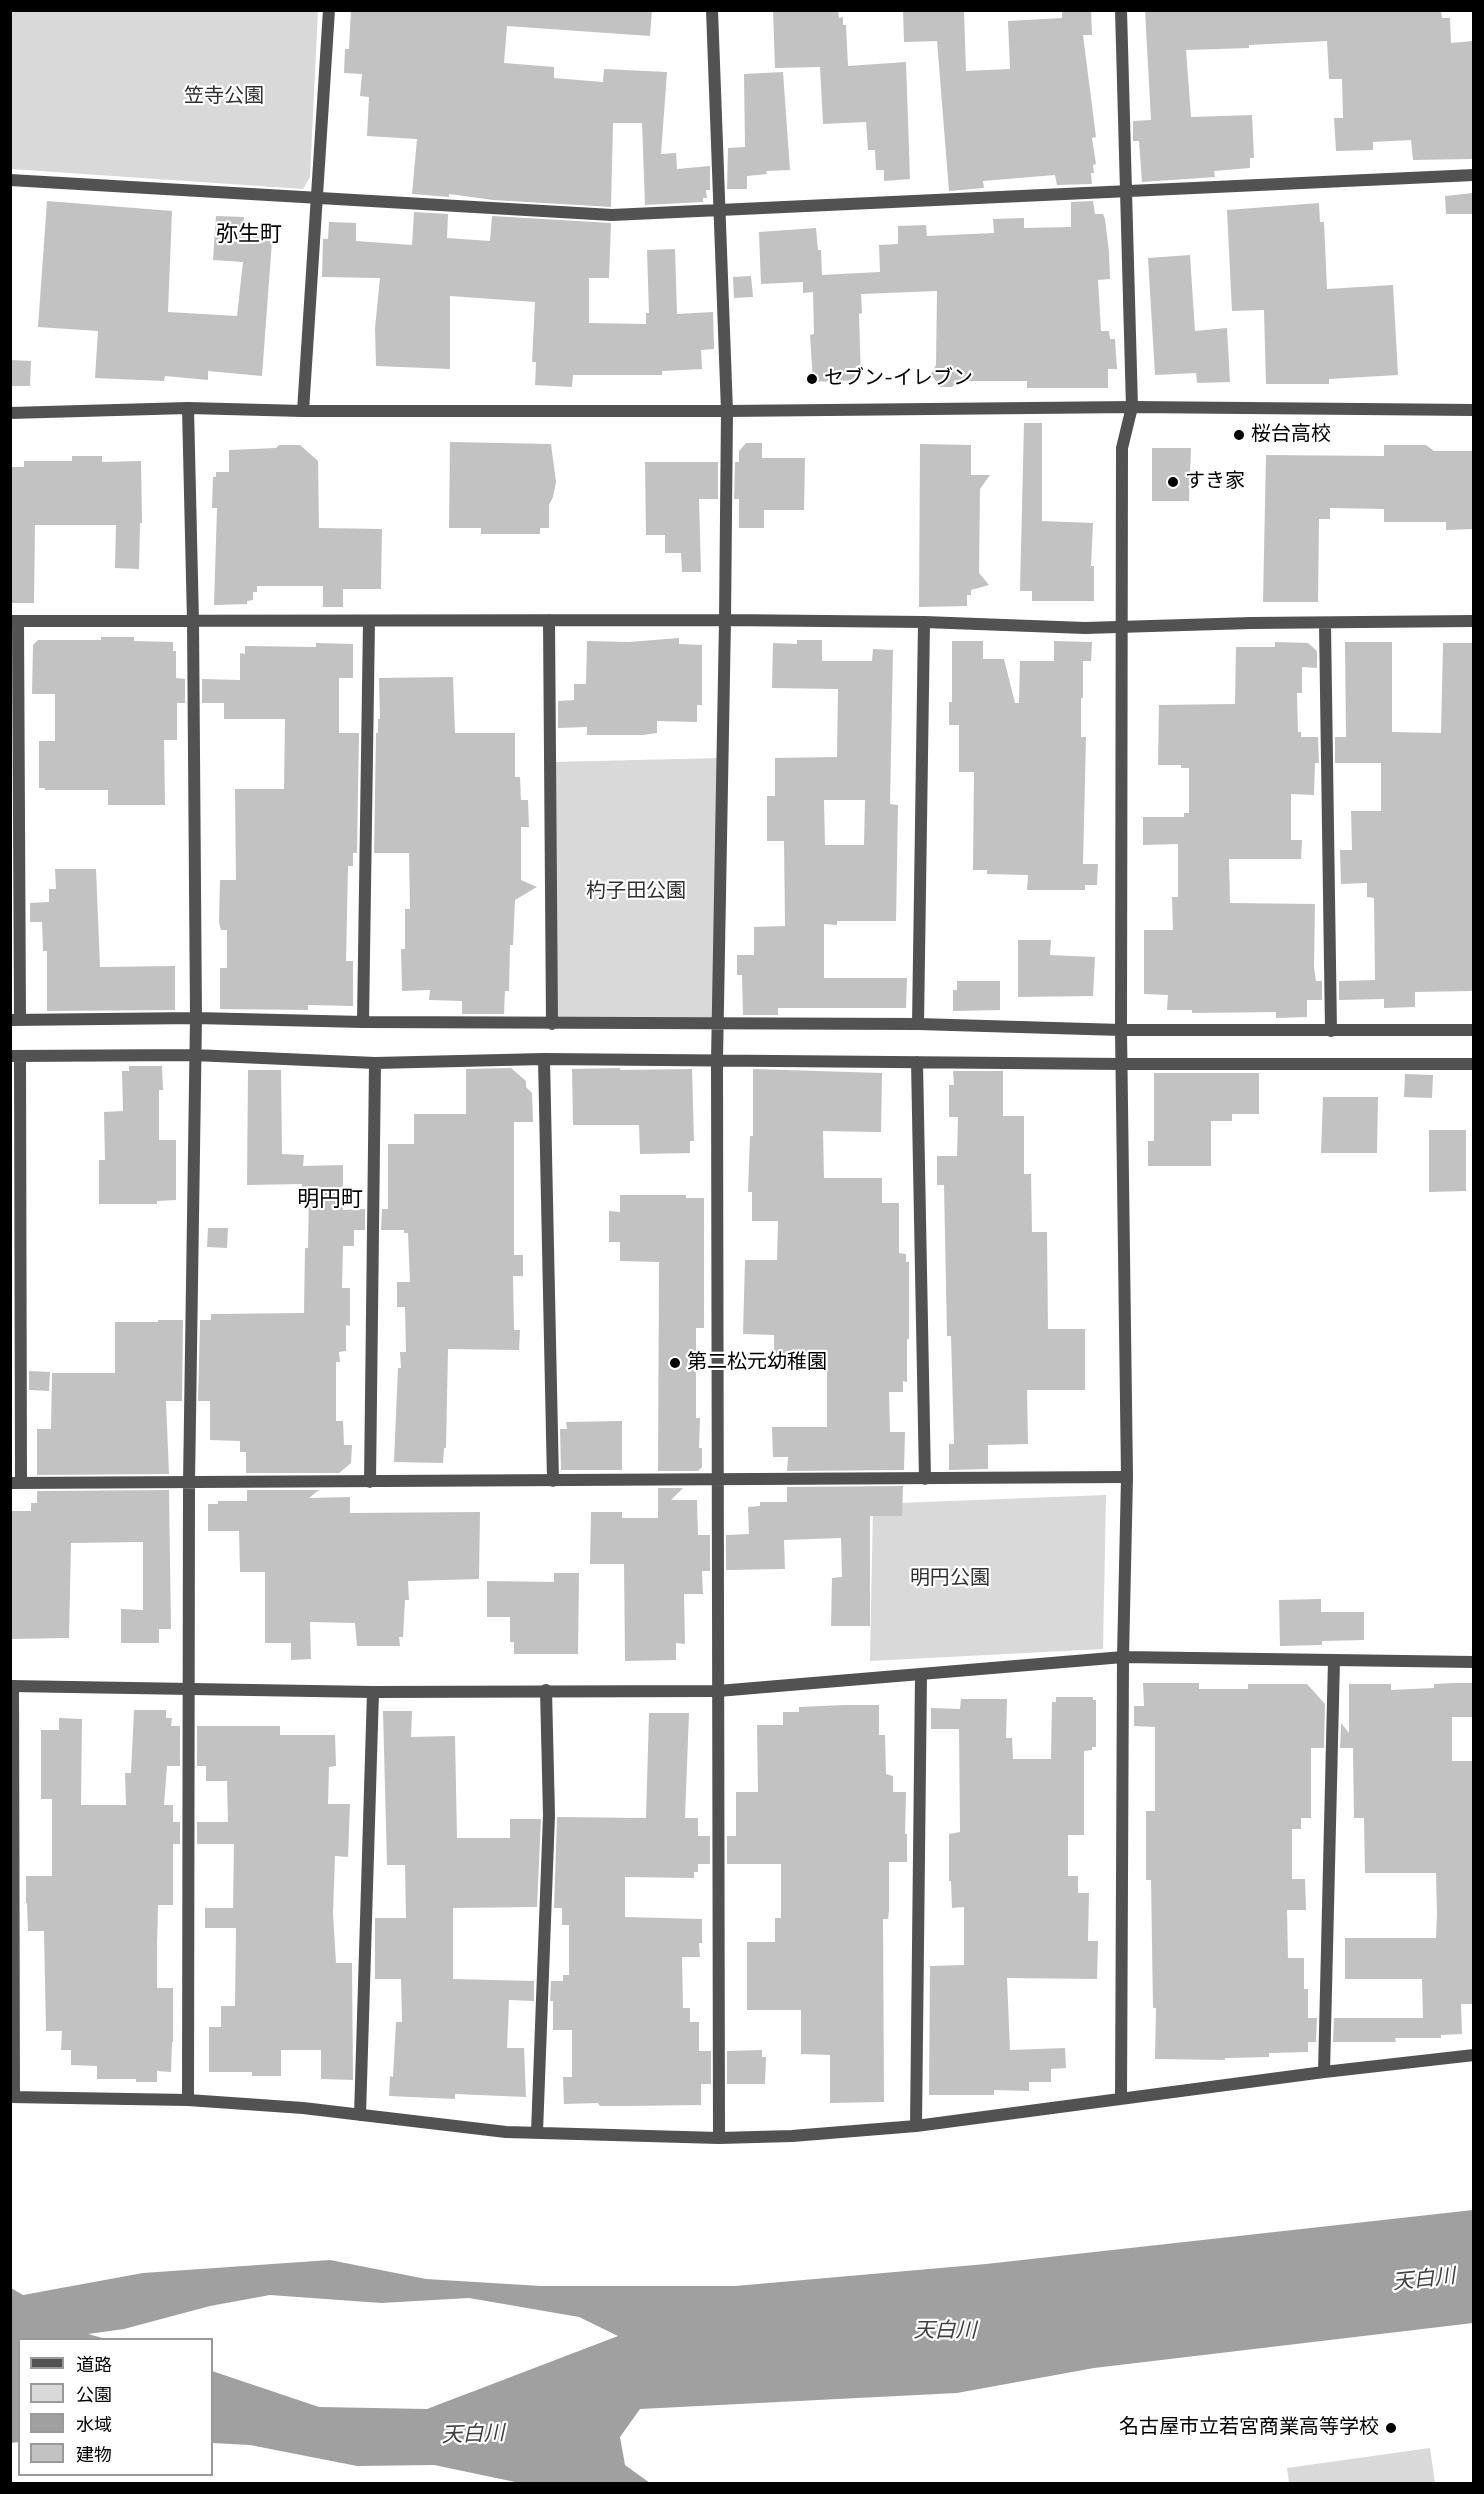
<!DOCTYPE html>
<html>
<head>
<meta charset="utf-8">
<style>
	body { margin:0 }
	#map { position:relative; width:1484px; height:2494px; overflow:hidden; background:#fff; font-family:"Space Grotesk","Noto Sans JP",sans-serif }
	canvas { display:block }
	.frame { position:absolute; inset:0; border:12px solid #000; pointer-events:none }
	.legend { position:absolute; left:18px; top:2338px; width:195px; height:138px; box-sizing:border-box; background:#fff; border:2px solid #999; margin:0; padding:8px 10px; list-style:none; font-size:18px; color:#000 }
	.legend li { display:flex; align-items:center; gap:12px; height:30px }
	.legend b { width:30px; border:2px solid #999 }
</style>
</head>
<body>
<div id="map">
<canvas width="1484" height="2494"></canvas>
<div class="frame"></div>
<ul class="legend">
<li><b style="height:8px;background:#525252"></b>道路</li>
<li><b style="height:16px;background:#d9d9d9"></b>公園</li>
<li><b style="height:16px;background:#a0a0a0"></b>水域</li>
<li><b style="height:16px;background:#c2c2c2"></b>建物</li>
</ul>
</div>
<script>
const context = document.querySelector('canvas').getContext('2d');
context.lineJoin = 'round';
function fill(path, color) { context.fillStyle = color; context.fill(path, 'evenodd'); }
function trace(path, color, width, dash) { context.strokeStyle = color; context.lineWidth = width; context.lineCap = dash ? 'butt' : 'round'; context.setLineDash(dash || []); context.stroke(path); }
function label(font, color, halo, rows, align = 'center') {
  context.font = font + ' "Space Grotesk","Noto Sans JP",sans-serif'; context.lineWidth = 4.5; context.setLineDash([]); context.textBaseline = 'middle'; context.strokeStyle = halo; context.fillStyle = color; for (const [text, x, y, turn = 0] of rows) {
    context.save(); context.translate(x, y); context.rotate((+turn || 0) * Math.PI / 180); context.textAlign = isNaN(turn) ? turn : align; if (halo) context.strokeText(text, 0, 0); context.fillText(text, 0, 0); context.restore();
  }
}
const green = new Path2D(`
	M10,11h308l-8,166 -7,12 -292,-20z
	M719,758l-3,263 -160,2 -2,-261z
	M1106,1495l-3,154 -233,12 3,-157z
	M1430,2448l5,35h-146l-2,-15z`);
const water = new Path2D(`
	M1473,2210v113l-379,45 -137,25 -317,16 -20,28 5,28 25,18h-130l-86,-18 -77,1 -107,-21 -38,-2v-72l107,36 108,2 191,-73 -39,-19 -110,-19 -88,5 -111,-8 -60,11 -86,23 -36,5 18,5 -86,1 -1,102 -8,1v-155l12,7 120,-22 187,-13 96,19 115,7h194l251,-22z`);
const building = new Path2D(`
	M351,10h301l-2,26 -143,-10 -3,37 50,4v11l49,4 1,-13 63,3 -6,82 15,-1 1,16 33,-3v24h-4l1,8h-4v4l-58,3 -3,-82h-29l-2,84 -118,-7 -44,-6v3l-37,-3 5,-55 -50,-3 2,-39 -9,-1 2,-22 -18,-1 1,-24h4z
	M773,10h65l1,8 4,-1v8h3l2,41 58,-4 4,117 -26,2v-11h-8l-1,-20h-7l-2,-28 -43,2 -3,-57 -45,1z
	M903,10h61l2,61 44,-2 -2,-48 54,-3v-8h29l1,25h-9l13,102 -4,1 4,26 -3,1 1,8h-3l1,11 -35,1 -2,-10 -72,6 1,7 -35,3 -12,-150 -33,1z
	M1145,10h296l1,8h8l1,25 22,-2v118l-60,1 -2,-20 -38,2v8l-37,1 -2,-33h9l-1,-39h-13l-2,-38 -78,4v3l-63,2 5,67 61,-2 2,43h-4v10l-36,3 1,6 -73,5 -3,-41h-6v-20l18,-1z
	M783,72l7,98 -24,1 1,3 -20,2v13h-20l1,-41 17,-1 -1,-73z
	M1473,193v21h-27l-1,-18z
	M47,201l125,10 -4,101 69,4 6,-54 -30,-2 3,-44 28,1 -1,8 30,2 -11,149 -54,-5v9l-43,-4 -1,5 -69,-3 3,-47 -60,-4z
	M1093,201l2,13h8l2,5 4,33 1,27 -12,1 3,51h8l1,8h5l2,30h-9v19h-81v-7h-69l-6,6h-12l-9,-13 5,-9 1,-74 -76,3 1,19 -3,1 2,66 -48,2 -3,-47 4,-1 -1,-42 -10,1v-11l-42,2 -2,-52 57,-4 2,22h3l1,25 58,-3 -1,-27 19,-1v-18l28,-1 1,11 67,-3 -1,-14 31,-1v10l47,-1v-25z
	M1319,203l1,19h4l3,67 66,-4 5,90 -69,4v5h-63l-2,-74 -32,1 -5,-101z
	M414,212l34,2 -1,24 43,3 2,-25 119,7 -2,55h-20v45l57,1v-11h3l-2,-63 28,-1 2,65 36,-2 1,37 -13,1 1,19 -40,2v4h-89l-1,12 -37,-2 1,-23h-4l3,-60 -85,-6v73l-74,-3 -1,-38 5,-50 -58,-1 1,-38h5l1,-17 27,1v18l56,4z
	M1190,255l5,76 32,-3 3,54 -33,1 -1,-10 -41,2 -7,-117z
	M751,276l2,21 -19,1 -1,-21z
	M10,360l21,1 -1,25h-20z
	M1024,423h18v98l51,2 -2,43h3v35h-62v-10h-12z
	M450,442l101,2 5,38 -3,15 -4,8v23h-9v6h-59v-6h-32z
	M746,443h16v15h43l-1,52h-40v18h-25v-29h-5l1,-37h4v-11z
	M920,444l51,1v30h19l-10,14 -1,84 10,12 -18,5v5h-4v11l-48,1z
	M279,445h21l18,16 1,67 63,1 -1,60h-38v18h-20v-21h-66v6h-4v8l-6,1v3l-33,1 3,-97h-5l1,-31h3v-5h13v-22l47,-2z
	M1384,445h42l8,6h39v78l-27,1v-8h-62v-13l-54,-1v11h-11l-1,83h-55l3,-147 118,1z
	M1152,448h39l-2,53h-37z
	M72,456h30v6l39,-1 1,62h-2l-1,46 -24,-1 1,-43h-81l-1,78h-24v-136h14v-6h48z
	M645,462h73v37h-19l2,73h-19l-1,-19h-16v-18h-19z
	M101,637h33v4l39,1v9h3v27l9,1v24h-8v37h-13l1,65h-57v-15h-63v-2h-6v-47h16v-47h-23l1,-49 5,-5h63z
	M679,638v6l23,1v60h-5v17l-40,-1v12l-14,2h-56v-8l-29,1v-27l16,-1v-16h12l1,-43 42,1z
	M797,640h25v21h50l1,-12 20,1 -3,154 8,1 -2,116h-59v4l-13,-1v54h83l-1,30h-128v7h-35l-1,-40h-5v-20h17v-28l31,-1 -1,-85h-17v-45h8v-38l62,-1 1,-68 -66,-1 1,-45 24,1zM824,800h41l-1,45h-39z
	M952,641h31v18h21l11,44h4l1,-42h34v-20l38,1 -1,19h-8v37h-2v39h5l-3,127h15l-1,21h-12v5h-58l1,-15 -41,-1v-4h-14l1,-98h-15v-47h-10v-23h3z
	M1275,642l33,1 9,8v17l-15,-1v26h-5l1,39h3v5h17l1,26h-4l-1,32 -23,-1v46h11l-1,19h-72l1,44 85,1 -1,63 2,14h6v19h-15v17l-31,1v-6l-84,1v-3h-25l1,-15 -24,-1v-64h29l-1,-33h6v-53l-35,1v-28h41v-4h5v-45h-8v-3h-23l1,-60 76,-1 1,-57h39z
	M1345,642h47v90l49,1 2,-90h30v348l-58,1v15l-31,1v-9l-45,1v-19l36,-1 -1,-82 -7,-1v-14l-26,1 -1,-34h12l-1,-39h30v-48h-46v-26h11z
	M316,643l37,1v34h-14v55h20l-2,120h-4v13h-5l-2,95h7v45l-45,-1v5l-88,-1v-41h7v-38h-6l-2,-8 1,-42h16l-1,-91h49l1,-70h-61v-16h-22v-24l38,1v-27l5,1v-8l71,1z
	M453,677l2,56h60v44h5l1,23h7l1,27h-8v53l16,7 -22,13 -2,45h-3l-1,46h-4l-1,23h-42v-13l-33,-1 1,-10 -28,1 -1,-42h4v-40h5l-1,-56h-35l2,-120h2v-14h2l-1,-41z
	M55,869h41l4,98 75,-1v44l-128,1v-60h-4l-1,-29h-12v-19l19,-1v-13h7z
	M1018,940h33l-1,15 45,2 -2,39 -75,1z
	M957,981h43v29l-47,1v-21h4z
	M129,1066h33l1,24h-4v50h17v60l-19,1v3h-58v-44h6l-1,-48 19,-1 -1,-40h7z
	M511,1068l15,13v6l6,6 1,29h-19v133h9v21h-10l1,54h6l-1,20 -71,-1 -2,99h-2l-1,15 -49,-1 4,-94h3l-1,-16h6l-1,-45h-8v-25h13l-2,-49h-4v-3h-23l1,-21h6v-65h26v-30h52v-45z
	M620,1068v2l72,-1 2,72h-4v12l-50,1 -1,-29h-66l-1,-56z
	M753,1069l129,4 -1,59 -58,-1 1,47h58v25h17v50l7,1v8h3v77h-2v43l-4,-1v11h-14l1,40h15l-1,38 -117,1 1,-14h-15l-1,-30h55v-69h-53v-23l-31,-1 2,-74h32l1,-39h-26v-29h-4l2,-56h3z
	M248,1070h33l1,84 22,1 -1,11 40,-1v45l22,-1v21h-11v16h-11l-1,42h8v38l-4,-1v26l-7,1 1,10h-4v59h7l1,24h8l-1,18 -12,10h-93v-21h-6v-11l-30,-1v-39h-12l2,-81h11v-6l93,-1 1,-65h3l1,-54h-7v-10l-55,1z
	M953,1071h50v45h21v58h7l1,58h15l1,97h37v61h-58l1,54 -40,1v24l-39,1v-26h5l-3,-108h-4l-3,-151h-7v-29h20l1,-39h-9v-32h5z
	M1154,1073h105v41h-27v7h-21v45h-63v-25h6z
	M1405,1074l28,1 -1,23 -28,-1z
	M1323,1097h55l-1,56h-56z
	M1429,1130h37v61l-37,1z
	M620,1195h66v3h18v130h-8v90h4l-1,30h3v19l-4,4h-40l1,-209 -39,-1v-19h-11v-31l11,1z
	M208,1228h20l-1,20 -20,-1z
	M158,1320h25l-1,81h-16l3,73 -132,1v-46h14l1,-56h63v-51h43z
	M29,1371l21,1 -1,19 -20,-1z
	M622,1421v49h-61l-1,-41h7l-1,-7z
	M903,1486l-1,30h-32v110h-39l1,-48 10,-1 -1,-39 -57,2 1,29 -59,1v-35l23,-1 -1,-27 12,-1v-4h27v-15z
	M658,1488h25l-12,12h26l1,35h12v36h-8l1,23h-19l1,50 -9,-1v17l-51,1 -1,-97h-34l1,-52h31v6h36z
	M169,1490l2,139h-12v14h-38v-34l22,1v-68l-72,1 -2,95 -59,1v-128h21v-8h6v-12z
	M247,1490h72l-10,8 41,-1v16l130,-1 -1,67 -71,2 1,19h-4l-2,37h-4l1,9h-43l-2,-23 -45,-1 1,37 -20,1v-17h-26v-71h-25l-1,-41h-31v-27h10v-3h29z
	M554,1573h25l-1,81h-64v-12h-4v-25h-23v-36l67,1z
	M1321,1599v13h43v28l-42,1v4l-42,1 -1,-46z
	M1143,1683h56v6h49v-5h59l18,20 -1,44h-13v70h-10v11h-9v50h13l1,31h-19l1,48h16v31h4v29h9l-1,24h-8v10l-39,1v4l-44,1v2l-70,-1 1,-51h-3l-2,-128h-5v-69h9v-84l-21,-1v-20h10z
	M1454,1683h19v34h-21v44h21v243h-12l1,30 -21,1v3h-46l1,4h-63l1,-24h89l-1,-39h-77v-41h91l1,-24 -1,-41h-71l-1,-55h-10l-1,-70h-13l1,-25 8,10v-49h42v6l43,-2v-4z
	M1056,1697h37v3h3v47h-4v3l-8,1v84h-16v41h10v17h11l-1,48h10l-1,38 -90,-1 3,72 55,-2 1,20 -15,1v13h-22v9l-35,-1v5h-65l1,-129 34,-1v-58l-12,1 -1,-27h-2v-47l11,-2 -1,-103h-28v-21l29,1 1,-10h46l-1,39h6l1,21h38l1,-57h4z
	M845,1705h34v30h6l1,39 7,2v16h13l-1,42h2v28h-18v49l-1,8h-5l1,183 -54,1v-48l-29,-1v-44h-54v-68h28v-24h6v-54h-54v-28h9v-44h22l-1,-67h26v-13h16v-5z
	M134,1710h32v8h6l-1,8h9v40h-13l-3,39h9v17h7v22h-7v61h-15l-1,44v39h16v54h-1l-1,30 -14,-1v11h-21v-3h-39v-13l-26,-1v-15h-10l1,-19h-16l-2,-100h-16l-1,-28h-1v-27h26v-77h-11v-69h18v-12l23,1 -1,86h45l-1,-32h6z
	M383,1711h29l-1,26 44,-1 2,102h53v-19h31l-4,88 -84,1v71l81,2v20l-25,-1 -2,48h17l2,49 -71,-3v5l-66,-3 1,-20 3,1 3,-55h6l-1,-43h-26v-61h31l-1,-53h-18z
	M649,1713h40l-4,105h13v18h12v28h-12v8h-4v6l-69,-1v40l77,2v24h-3l1,14h-18l1,51h7v14h9v29h12v33h-10v21l-73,1h-28l-2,-3 -34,1 -1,-27h9v-47h-19v-29h-3l1,-20h12v-6h6v-50h-7v-17h-8l3,-91 89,1z
	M197,1726h83v9h55l1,31 -7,1 -1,37h22l-2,53 -13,-1 -2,58 3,49h16l1,117 -32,-1v-29h-40v26h-29v-4h-43v-45h12v-21h14l1,-78h-31v-20h28l1,-64h-37v-22h31l-1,-41h-21v-15h-9z
	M762,2050v7h4l-1,27h-38v-33z`);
const minor = new Path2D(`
	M712,10l15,401 -2,209 -8,440 2,1078
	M1121,10l11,397
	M10,180l602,35 862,-40
	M188,408l5,213 3,397 -7,465 -1,617
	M303,411l26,-401
	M549,620l3,404
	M10,621l715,-1 199,2 161,6 166,-5 223,-2
	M18,621l2,399
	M1325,624l6,407
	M10,1020l186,-2 167,4 555,2 203,6h353
	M363,1022l6,-401
	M918,1024l6,-402
	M10,1056l184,-1 181,8 169,-4 579,5h351
	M20,1056l1,427
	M544,1059l9,422
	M917,1062l8,417
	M370,1482l5,-419
	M10,1483l1117,-6
	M13,1686l1,411
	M1324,2072l10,-412
	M10,2097l178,3 115,8 203,24 213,6 73,-2 124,-10 408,-54 150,-17
	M1121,2099l2,-442
	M360,2115l13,-423
	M916,2126l5,-451
	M537,2132l12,-317 -3,-125`);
const tertiary = new Path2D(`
	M10,413l178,-5 115,3h424l405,-4 342,3
	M1123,1657l4,-180 -6,-447 1,-582 10,-41
	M10,1686l363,6 345,-1 405,-34 351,5`);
const markers = [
	[812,379,6,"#000"],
	[1239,435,6,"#000"],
	[1173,482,6,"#000"],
	[675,1363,6,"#000"],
	[1391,2428,6,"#000"]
];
const parkNames = [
	["笠寺公園",224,97],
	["杓子田公園",636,892],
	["明円公園",950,1579]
];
const poiNames = [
	["セブン-イレブン",824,379],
	["桜台高校",1251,435],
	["すき家",1185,482],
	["第二松元幼稚園",687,1363],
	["名古屋市立若宮商業高等学校",1379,2428,"right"]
];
const waterNames = [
	["天白川",1424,2280,-6],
	["天白川",945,2331],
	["天白川",473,2435,-2]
];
const quarterNames = [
	["弥生町",249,235],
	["明円町",330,1200]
];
fill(green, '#d9d9d9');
fill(water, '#a0a0a0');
fill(building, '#c2c2c2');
trace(minor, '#525252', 12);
trace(tertiary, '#525252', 12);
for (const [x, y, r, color] of markers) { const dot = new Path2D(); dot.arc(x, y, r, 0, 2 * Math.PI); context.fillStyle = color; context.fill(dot); trace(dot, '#fff', 2); }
label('20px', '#303030', '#fff', parkNames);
label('20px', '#000', '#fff', poiNames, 'left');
label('italic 21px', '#414141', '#fff', waterNames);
label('22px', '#000', '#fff', quarterNames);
</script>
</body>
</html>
